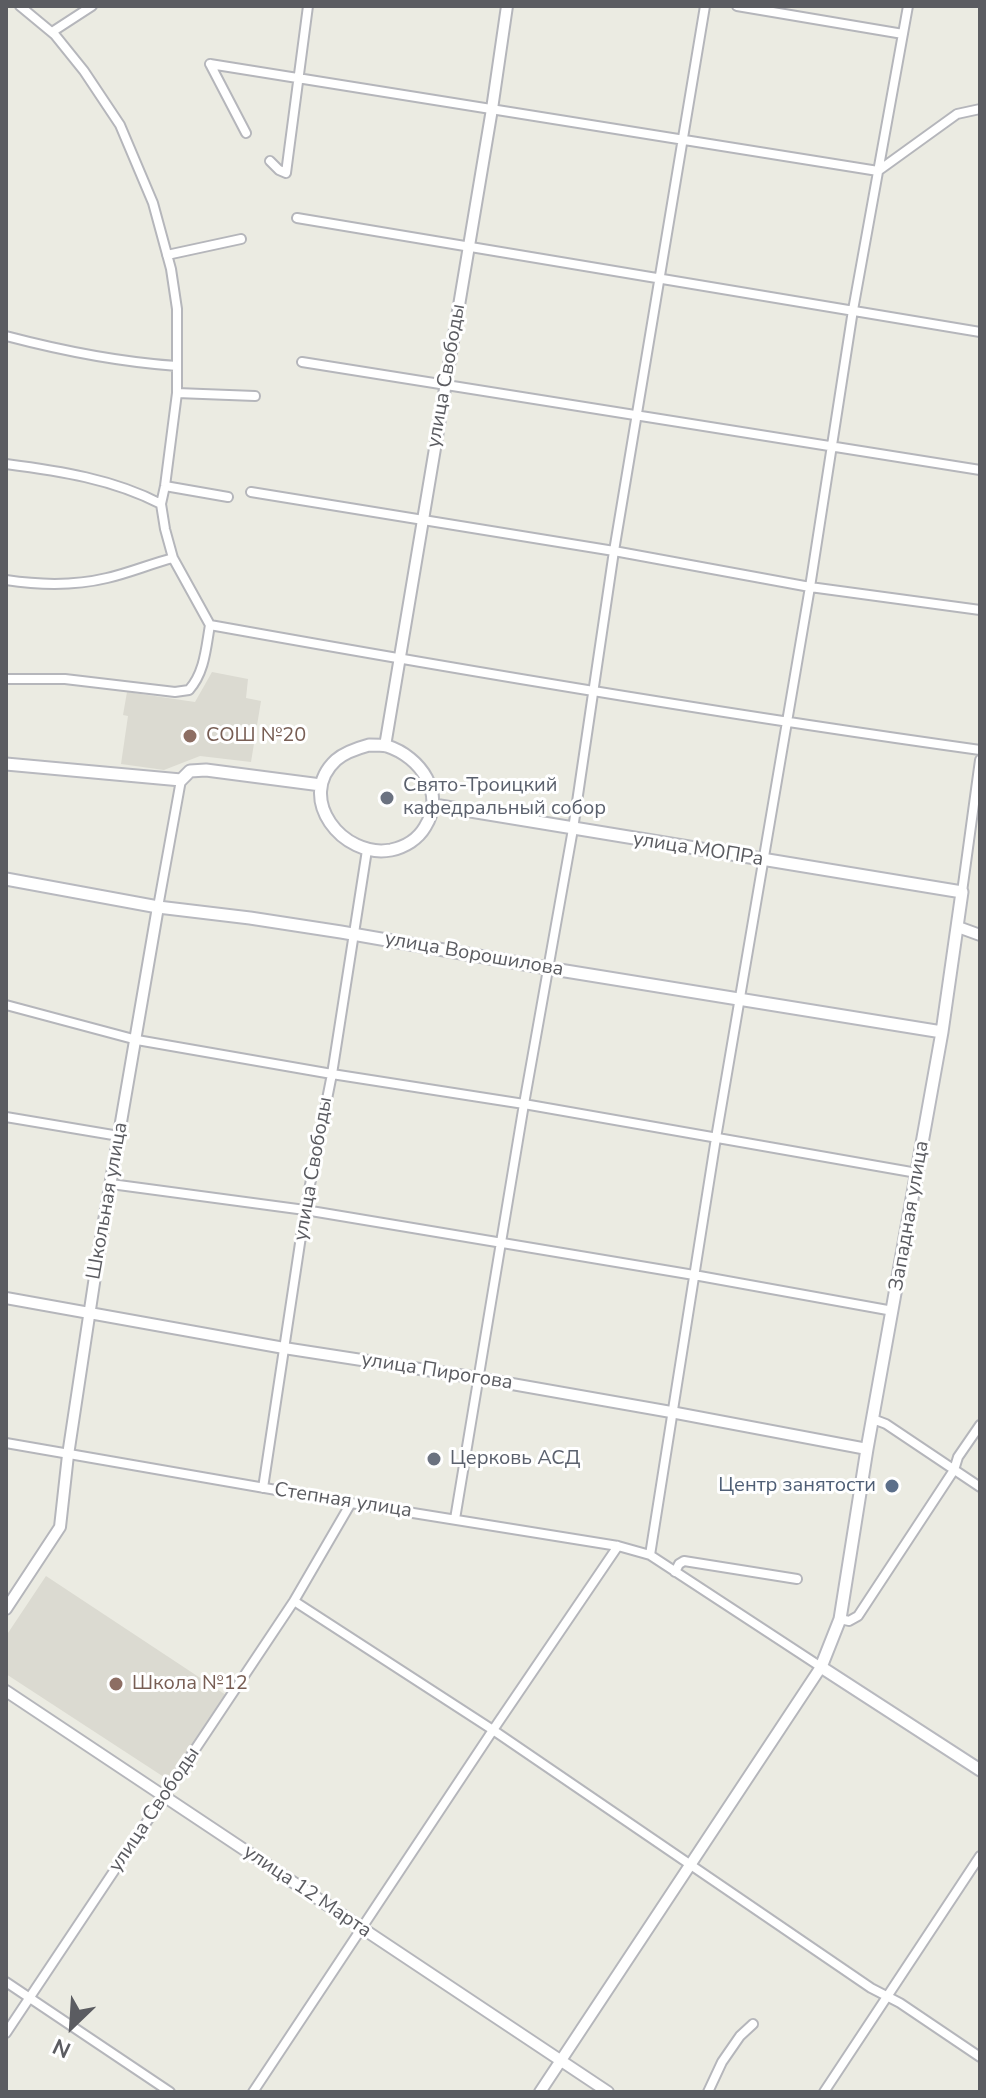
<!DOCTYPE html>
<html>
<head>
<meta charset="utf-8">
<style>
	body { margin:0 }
	#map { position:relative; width:986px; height:2098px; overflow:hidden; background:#ebebe2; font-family:"Nunito Sans",sans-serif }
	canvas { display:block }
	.frame { position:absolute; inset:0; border:8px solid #5b5c61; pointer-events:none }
	.north { position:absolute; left:32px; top:1986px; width:80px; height:80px; -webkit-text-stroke:6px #fff; paint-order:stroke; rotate:205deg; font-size:22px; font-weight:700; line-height:32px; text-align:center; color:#5b5c61 }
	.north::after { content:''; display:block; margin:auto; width:28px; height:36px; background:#5b5c61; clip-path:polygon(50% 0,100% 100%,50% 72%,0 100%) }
</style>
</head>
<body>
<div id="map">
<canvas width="986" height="2098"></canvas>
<div class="frame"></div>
<div class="north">N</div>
</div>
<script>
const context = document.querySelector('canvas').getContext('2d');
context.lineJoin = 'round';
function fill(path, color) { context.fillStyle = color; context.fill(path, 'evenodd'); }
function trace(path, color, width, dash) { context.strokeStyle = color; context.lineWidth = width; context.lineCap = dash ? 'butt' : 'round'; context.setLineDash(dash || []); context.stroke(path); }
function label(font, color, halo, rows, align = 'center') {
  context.font = font + ' "Nunito Sans",sans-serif'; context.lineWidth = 6; context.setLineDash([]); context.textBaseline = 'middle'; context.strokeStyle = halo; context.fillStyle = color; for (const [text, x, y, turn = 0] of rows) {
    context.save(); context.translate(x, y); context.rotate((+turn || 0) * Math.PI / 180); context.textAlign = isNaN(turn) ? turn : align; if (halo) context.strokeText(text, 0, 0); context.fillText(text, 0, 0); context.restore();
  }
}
const education = new Path2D(`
	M212,672l36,7 -2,19 15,3 -10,61 -51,-6 -36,14 -43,-6 7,-48 -5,-1 4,-23 68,10z
	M46,1576l180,119 -56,86 -164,-107v-38z`);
const minor = new Path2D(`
	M20,6l35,29 29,36 36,54 33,78 18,66 6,40v84l-12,93 -4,18 4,25 8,29 37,67
	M737,6l166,28
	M52,32l40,-26
	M210,64l668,107 79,-57 23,-5
	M210,64l36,69
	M270,161l9,9 7,3 22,-167
	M297,218l683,114
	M167,255l74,-16
	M6,336c57,15 112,26 171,30
	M302,362l678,108
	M177,393l78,3
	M6,464c54,7 107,15 155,40
	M165,486l63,11
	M251,492l363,59 196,36 170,23
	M6,580c33,5 68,6 101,-2 22,-5 43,-14 66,-20
	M210,625c256,46 512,89 770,125
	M6,679h59l110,13 14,-2c16,-18 17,-43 21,-65
	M962,892l18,-132
	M158,907l23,-127
	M6,1005l131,35 195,34 192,30 393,69
	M6,1117l113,19
	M111,1184l194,26 389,65 199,36
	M873,1419l13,5 94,63
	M6,1443l345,60 267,43 32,9 171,112
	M263,1488l42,-278 27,-136 35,-224
	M455,1519l69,-415 49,-275 41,-278 91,-545
	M650,1555l66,-417 94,-551 43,-277 55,-304
	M675,1572l4,-8 5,-3 113,18
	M294,1601l199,129 378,258 29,15 80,54
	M840,1619l9,2 9,-5 96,-146 4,-13 22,-32
	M6,1982l164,110
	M6,2033l288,-432 57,-98
	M253,2092l240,-362 125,-184
	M708,2092l14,-30 18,-26 13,-12
	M824,2092l156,-236`);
const tertiary = new Path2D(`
	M385,746l107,-637 15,-103
	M958,927l22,8
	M6,1298l278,50 194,30 193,34 196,37
	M6,1609l54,-82 8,-72 31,-205 59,-343
	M6,1691l602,401
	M540,2092l281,-425`);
const secondary = new Path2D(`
	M369,745c6,0 13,0 18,1 34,11 59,48 38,81 -7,12 -20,20 -34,23 -48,9 -96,-52 -55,-90 9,-8 22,-12 33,-15z
	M6,764l175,16 9,-9 16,-1 115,15
	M434,805l528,87 -20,140 -75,417 -27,170 -19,48 159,103
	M6,879l152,28 92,11 91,14 206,36 395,64`);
const markers = [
	[190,736,8,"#8d6e63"],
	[387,798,8,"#6b7280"],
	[434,1459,8,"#6b7280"],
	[892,1486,8,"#5c6f8a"],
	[116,1684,8,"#8d6e63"]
];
const streetNames = [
	["улица Свободы",447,376,-80],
	["улица МОПРа",698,850,9],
	["улица Ворошилова",474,955,10],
	["улица Свободы",314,1169,-80],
	["Школьная улица",108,1201,-80],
	["Западная улица",910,1216,-80],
	["улица Пирогова",437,1372,9],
	["Степная улица",343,1501,9],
	["улица Свободы",155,1810,-56],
	["улица 12 Марта",307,1892,34]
];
const educationNames = [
	["СОШ №20",206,736],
	["Школа №12",132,1684]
];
const worshipNames = [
	["Свято-Троицкий",403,786],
	["кафедральный собор",403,809],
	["Церковь АСД",450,1459]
];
const serviceNames = [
	["Центр занятости",876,1486]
];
fill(education, '#dbdad1');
trace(minor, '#b5b6bb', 12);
trace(tertiary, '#b5b6bb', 14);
trace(secondary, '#b8b9bf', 15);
trace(minor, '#fff', 8);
trace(tertiary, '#fff', 10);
trace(secondary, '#fff', 11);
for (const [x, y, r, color] of markers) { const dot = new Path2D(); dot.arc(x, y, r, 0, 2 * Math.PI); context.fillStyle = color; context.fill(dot); trace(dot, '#fff', 3); }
label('20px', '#5b5c61', '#fff', streetNames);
label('20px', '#785e54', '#fff', educationNames, 'left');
label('20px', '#5b616d', '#fff', worshipNames, 'left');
label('20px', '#4e5e75', '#fff', serviceNames, 'right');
</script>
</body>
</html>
